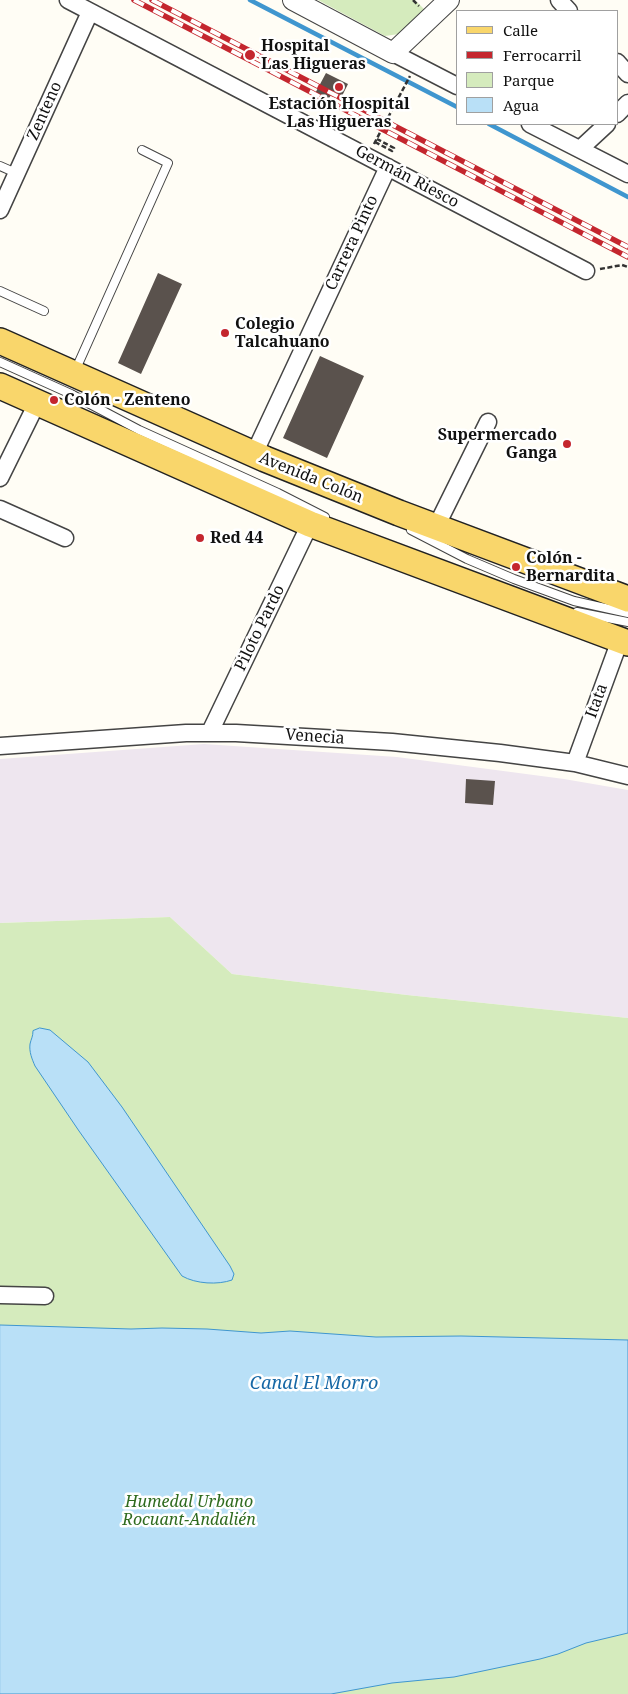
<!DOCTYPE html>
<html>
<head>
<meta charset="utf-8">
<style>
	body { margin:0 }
	#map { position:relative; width:628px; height:1694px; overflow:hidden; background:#fffdf5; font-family:"Noto Serif",serif }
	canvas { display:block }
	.legend { position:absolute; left:456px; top:10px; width:162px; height:115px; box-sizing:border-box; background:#fff; border:1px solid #a0a0a0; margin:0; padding:6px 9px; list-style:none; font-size:15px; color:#111 }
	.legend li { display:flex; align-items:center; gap:10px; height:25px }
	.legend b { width:25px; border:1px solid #a0a0a0 }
</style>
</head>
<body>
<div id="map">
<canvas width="628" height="1694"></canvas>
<ul class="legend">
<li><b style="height:6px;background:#f9d66b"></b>Calle</li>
<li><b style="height:6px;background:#c4262e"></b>Ferrocarril</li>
<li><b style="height:14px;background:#d5ebbd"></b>Parque</li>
<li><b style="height:14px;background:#b9e0f7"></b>Agua</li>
</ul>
</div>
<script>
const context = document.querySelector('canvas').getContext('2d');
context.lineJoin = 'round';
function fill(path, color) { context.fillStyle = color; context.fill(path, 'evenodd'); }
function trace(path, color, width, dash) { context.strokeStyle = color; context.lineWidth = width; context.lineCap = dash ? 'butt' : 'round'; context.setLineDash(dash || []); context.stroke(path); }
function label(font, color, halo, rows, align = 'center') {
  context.font = font + ' "Noto Serif",serif'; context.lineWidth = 5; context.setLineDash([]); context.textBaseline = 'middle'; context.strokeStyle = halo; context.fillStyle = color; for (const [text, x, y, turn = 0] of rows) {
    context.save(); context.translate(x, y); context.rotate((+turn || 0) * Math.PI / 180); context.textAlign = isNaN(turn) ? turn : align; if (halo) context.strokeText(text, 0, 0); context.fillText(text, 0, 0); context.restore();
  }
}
const industrial = new Path2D(`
	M204,744l193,13 167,22 64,11v228l-221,-23 -175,-21 -62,-57 -170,6v-164z`);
const green = new Path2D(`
	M318,0h97l10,10 -26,24 -14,2z
	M170,917l62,57 175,21 221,23v322l-29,-1 29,2v353h-628v-771z`);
const water = new Path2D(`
	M40,1028l10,2 38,32 34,45 108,159 4,8 -2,6c-14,5 -36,4 -50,-4l-103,-145 -44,-65c-3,-7 -6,-14 -5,-22 1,-5 3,-7 3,-13z
	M0,1325l131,4 31,-1 45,1 54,4 29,-2 86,6 85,-1 167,4v293l-42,10 -28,11 -18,5 -86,18 -62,6 -61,11h-331z`);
const stream = new Path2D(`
	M250,0l207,107
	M489,124l139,73`);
const building = new Path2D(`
	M326,73l22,11 -6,12 -9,-5 -9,17 -13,-7z
	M158,273l24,11 -41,90 -23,-11z
	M320,356l44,20 -37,82 -44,-20z
	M466,779l29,2 -2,24 -28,-2z`);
const path = new Path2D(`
	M413,0l6,6
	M375,142l17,9 2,-3 -17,-9
	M374,144l36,-68
	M600,269l22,-4 6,2`);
const service = new Path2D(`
	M0,166l16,7
	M0,291l44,20
	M0,362l71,32 68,36 139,63 47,24
	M75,371l93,-208 -26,-13
	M411,530l56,29 47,20 60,22 54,12
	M577,612l51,10`);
const minor = new Path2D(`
	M68,0l518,271
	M559,0l10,11
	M393,53l64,33
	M617,62l11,12
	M617,114l11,-11
	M530,124l98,50
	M580,149l27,-25
	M0,210l90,-198
	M254,454l134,-287
	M0,478l37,-75
	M0,509l65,29
	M436,527l52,-105
	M210,732l100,-208
	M0,746l186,-13h50l156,9 108,11 75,10 53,13
	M575,763l45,-123
	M0,1295l45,1`);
const tertiary = new Path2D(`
	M293,0l100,53 56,-53`);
const primary = new Path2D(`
	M0,341l265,118 134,54 229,86
	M0,386l310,138 318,119`);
const rail = new Path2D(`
	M134,0l494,257
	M152,0l476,247`);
const markers = [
	[250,55,6,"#c4262e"],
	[339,87,5,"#c4262e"],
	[225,333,5,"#c4262e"],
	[54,400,5,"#c4262e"],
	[567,444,5,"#c4262e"],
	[200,538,5,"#c4262e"],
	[516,567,5,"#c4262e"]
];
const poiNames = [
	["Hospital",261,46],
	["Las Higueras",261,64],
	["Estación Hospital",339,104,"center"],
	["Las Higueras",339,122,"center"],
	["Colegio",235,324],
	["Talcahuano",235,342],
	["Colón - Zenteno",64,400],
	["Supermercado",557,435,"right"],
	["Ganga",557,453,"right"],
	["Red 44",210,538],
	["Colón -",526,558],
	["Bernardita",526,576]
];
const streetNames = [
	["Zenteno",45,111,-66],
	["Germán Riesco",407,177,28],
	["Carrera Pinto",352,243,-65],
	["Avenida Colón",311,478,22],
	["Piloto Pardo",260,628,-64],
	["Itata",597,701,-70],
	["Venecia",315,737,4]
];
const parkNames = [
	["Humedal Urbano",189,1502],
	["Rocuant-Andalién",189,1520]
];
const waterNames = [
	["Canal El Morro",314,1384]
];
fill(industrial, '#eee6ef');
fill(green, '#d5ebbd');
fill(water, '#b9e0f7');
trace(water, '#3f96cf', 1);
trace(stream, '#3f96cf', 4.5);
fill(building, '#5a524d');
trace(service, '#444', 10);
trace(minor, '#444', 19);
trace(tertiary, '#444', 22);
trace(primary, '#222', 28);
trace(path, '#333', 2.5, [5, 2.5]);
trace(service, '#fff', 8);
trace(minor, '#fff', 16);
trace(tertiary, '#fff', 20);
trace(primary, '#f9d66b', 25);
trace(rail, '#c4262e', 5.5);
trace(rail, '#fff', 4, [11]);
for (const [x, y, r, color] of markers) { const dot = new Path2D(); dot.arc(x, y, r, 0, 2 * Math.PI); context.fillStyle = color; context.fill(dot); trace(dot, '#fff', 2); }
label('bold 16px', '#111', '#fff', poiNames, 'left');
label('16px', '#111', '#fff', streetNames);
label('italic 16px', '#2f6b1f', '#fff', parkNames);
label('italic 18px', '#1768a6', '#fff', waterNames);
</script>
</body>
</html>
